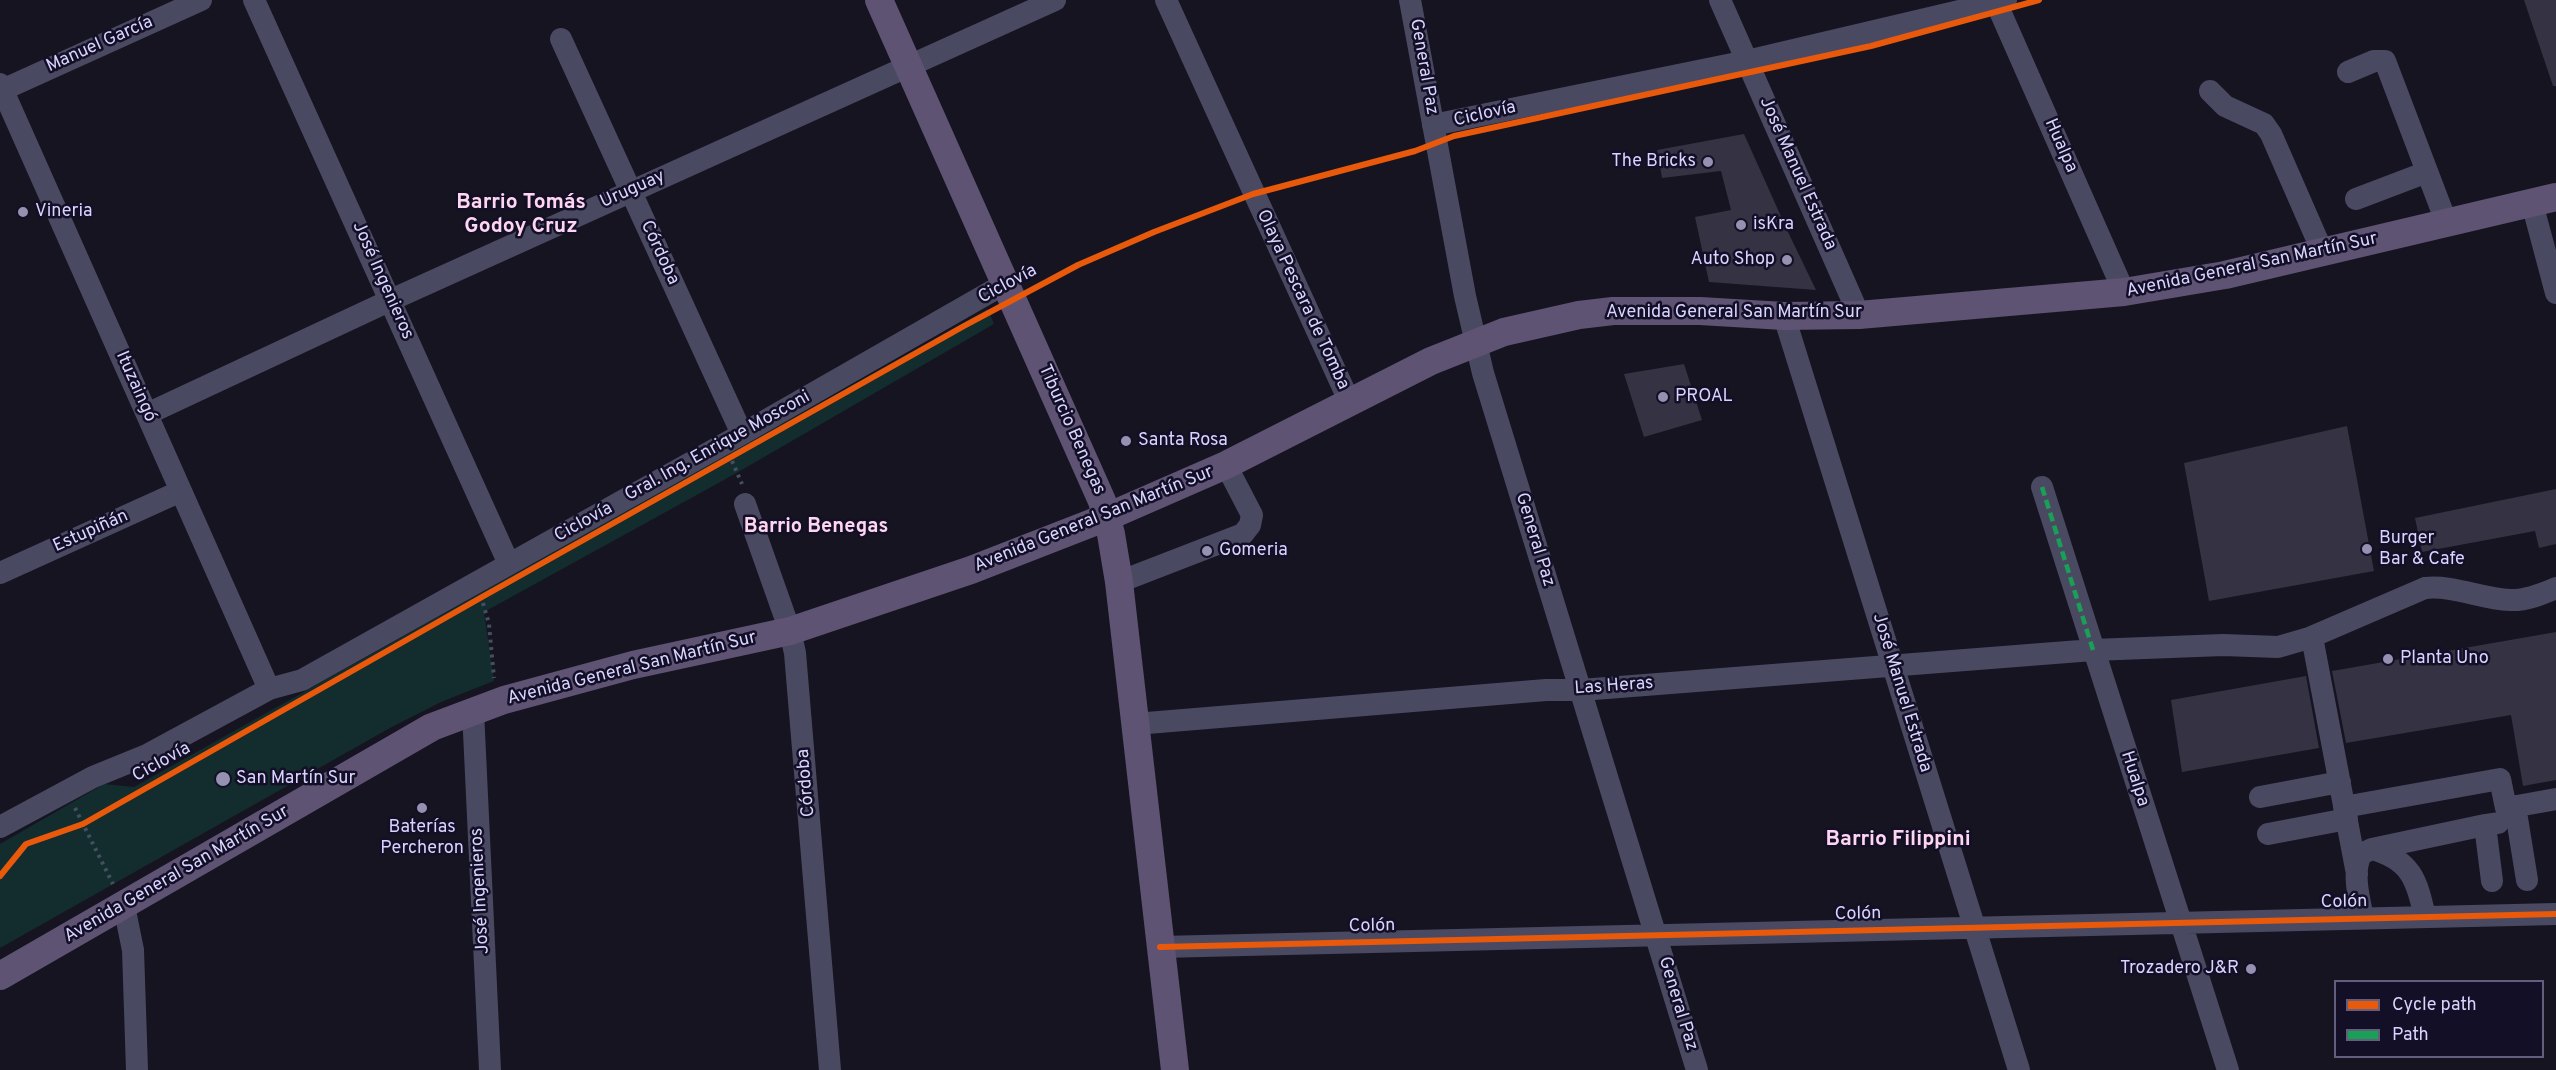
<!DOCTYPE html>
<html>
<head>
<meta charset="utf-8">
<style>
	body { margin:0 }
	#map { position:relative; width:2556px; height:1070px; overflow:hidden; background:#161421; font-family:Overpass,sans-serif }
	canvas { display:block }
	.legend { position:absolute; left:2334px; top:980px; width:210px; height:78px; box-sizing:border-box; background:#130f26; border:2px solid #625e7d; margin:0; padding:8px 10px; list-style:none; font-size:18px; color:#d9d4ff }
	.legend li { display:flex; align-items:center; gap:12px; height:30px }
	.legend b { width:30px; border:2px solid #625e7d }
</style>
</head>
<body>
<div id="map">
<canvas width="2556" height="1070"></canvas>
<ul class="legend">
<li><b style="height:8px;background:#e8590c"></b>Cycle path</li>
<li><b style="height:8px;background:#1a9f57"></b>Path</li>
</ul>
</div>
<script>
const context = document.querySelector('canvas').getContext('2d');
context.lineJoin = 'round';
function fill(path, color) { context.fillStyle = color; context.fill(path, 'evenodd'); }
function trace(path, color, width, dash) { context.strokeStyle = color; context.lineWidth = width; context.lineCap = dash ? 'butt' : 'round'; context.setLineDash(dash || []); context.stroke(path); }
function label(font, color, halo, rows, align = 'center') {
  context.font = font + ' Overpass,sans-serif'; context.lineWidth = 5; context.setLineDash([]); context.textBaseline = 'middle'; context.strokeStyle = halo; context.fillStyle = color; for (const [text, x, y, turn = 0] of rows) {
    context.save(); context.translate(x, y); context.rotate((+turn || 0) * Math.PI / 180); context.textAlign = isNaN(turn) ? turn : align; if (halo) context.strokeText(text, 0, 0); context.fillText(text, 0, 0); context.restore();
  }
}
const green = new Path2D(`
	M988,309l6,15 -261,151 -249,137 10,69 -53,21 -51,26 -390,220v-104l104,-60 30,3z`);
const building = new Path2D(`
	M2524,0h32v86h-3z
	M1744,134l44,98 28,58 -107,-8 -14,-65 36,-7 -10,-39 -59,7 -5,-28z
	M1684,364l18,56 -58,17 -20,-63z
	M2347,426l27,145 -165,30 -25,-138z
	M2556,489v55l-17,4 -4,-17 -113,21 -7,-34z
	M2556,632v148l-33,6 -12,-71 -165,28 -14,-72z
	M2306,676l13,72 -137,24 -11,-72z`);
const path = new Path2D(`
	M732,461l10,23
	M483,603l6,21 5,54
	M75,808l38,76`);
const minor = new Path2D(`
	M254,0l255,564
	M1166,0l184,403
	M1410,0l55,296 18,77 214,697
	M1720,0l139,315
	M1995,0l129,292
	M561,39l181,395
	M2348,72l26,-11h11l62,163
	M0,84l269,605
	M0,91l201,-91
	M2210,91l15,15 39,18 7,10 52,119
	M1433,125l314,-64 259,-61
	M2356,199l71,-27
	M2532,203l24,90
	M1784,316l235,754
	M147,414l244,-114 664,-300
	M2042,487l186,583
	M745,504l45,127 5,22 35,417
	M0,573l181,-82
	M1119,582l124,-48 7,-9 2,-10 -26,-50
	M2312,637l45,237
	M473,711l17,359
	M1135,724l411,-34h35l512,-40 130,-5 55,2 31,-9 116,-50c29,-3 56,11 85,12 15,1 32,-6 46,-12
	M2260,797l80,-15
	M2515,806l12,74
	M2344,807l156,-28 6,29 50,-9
	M0,827l93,-50 54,-22 122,-66 33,-9 440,-246 264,-151
	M2268,834l79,-15
	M2372,849l113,-24
	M2492,881l-7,-56 13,-2
	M124,906l9,44 4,120
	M2363,918c-4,-20 -11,-45 -2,-64l11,-5c39,11 45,31 53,68
	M1160,947l1396,-33`);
const major = new Path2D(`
	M879,0l223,501 9,33 8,48 56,488
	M0,976l432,-249 72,-27 129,-35 157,-34 181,-61 136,-53 119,-52 205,-104 73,-29 75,-17 34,-4h87l84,5 75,-1 265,-23 101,-17 331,-78`);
const quiet = new Path2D(`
	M2042,487l51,163`);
const cycleway = new Path2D(`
	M0,876l26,-32 57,-20 399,-227 482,-271 114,-61 76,-33 99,-38 162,-43 39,-15 417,-90 168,-46
	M1160,947l1396,-33`);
const markers = [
	[1708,162,6,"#9591b1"],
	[23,212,6,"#9591b1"],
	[1741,225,6,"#9591b1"],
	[1787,260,6,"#9591b1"],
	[1663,397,6,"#9591b1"],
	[1126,441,6,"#9591b1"],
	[2367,549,6,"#9591b1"],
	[1207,551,6,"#9591b1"],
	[2388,659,6,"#9591b1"],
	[223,779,8,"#9591b1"],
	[422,808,6,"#9591b1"],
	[2251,969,6,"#9591b1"]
];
const streetNames = [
	["Manuel García",100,45,-24],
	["General Paz",1423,67,80],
	["Ciclovía",1485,115,-13],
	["Hualpa",2060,146,66],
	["José Manuel Estrada",1797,174,66],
	["Uruguay",633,190,-24],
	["Córdoba",659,253,65],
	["Avenida General San Martín Sur",2252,266,-12],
	["José Ingenieros",382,281,66],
	["Ciclovía",1008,285,-28],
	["Olaya Pescara de Tomba",1302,300,65],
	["Avenida General San Martín Sur",1734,313],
	["Ituzaingó",135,387,66],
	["Tiburcio Benegas",1071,430,66],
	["Gral. Ing. Enrique Mosconi",718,447,-29],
	["Avenida General San Martín Sur",1094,520,-22],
	["Ciclovía",584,523,-29],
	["Estupiñán",91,532,-24],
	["General Paz",1534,540,73],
	["Avenida General San Martín Sur",632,669,-14],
	["Las Heras",1614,687,-4],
	["José Manuel Estrada",1901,693,73],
	["Ciclovía",162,763,-29],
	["Hualpa",2134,779,72],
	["Córdoba",807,783,-95],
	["Avenida General San Martín Sur",177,875,-30],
	["José Ingenieros",481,891,-93],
	["Colón",2344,903,-1],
	["Colón",1858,915,-1],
	["Colón",1372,927,-1],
	["General Paz",1677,1004,73]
];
const poiNames = [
	["The Bricks",1696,162,"right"],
	["Vineria",35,212],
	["isKra",1753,225],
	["Auto Shop",1775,260,"right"],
	["PROAL",1675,397],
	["Santa Rosa",1138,441],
	["Burger",2379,539],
	["Bar & Cafe",2379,560],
	["Gomeria",1219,551],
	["Planta Uno",2400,659],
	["San Martín Sur",236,779],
	["Baterías",422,828,"center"],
	["Percheron",422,849,"center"],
	["Trozadero J&R",2239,969,"right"]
];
const neighbourhoodNames = [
	["Barrio Benegas",816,528]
];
const quarterNames = [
	["Barrio Tomás",521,204],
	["Godoy Cruz",521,228],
	["Barrio Filippini",1898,841]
];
fill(green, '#132c2d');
fill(building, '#343243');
trace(path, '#44505f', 4, [3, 4.5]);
trace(minor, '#4a4962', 22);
trace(major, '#5e5373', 28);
trace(quiet, '#1a9f57', 4.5, [9, 4.5]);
trace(cycleway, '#e8590c', 6);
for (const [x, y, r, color] of markers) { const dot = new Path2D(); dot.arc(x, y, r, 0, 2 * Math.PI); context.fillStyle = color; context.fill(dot); trace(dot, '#130f26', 2); }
label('18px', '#d9d4ff', '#130f26', streetNames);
label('18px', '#d9d4ff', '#130f26', poiNames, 'left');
label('bold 20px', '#ffd6f0', '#130f26', neighbourhoodNames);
label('bold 21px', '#ffd6f0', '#130f26', quarterNames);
</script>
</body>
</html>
